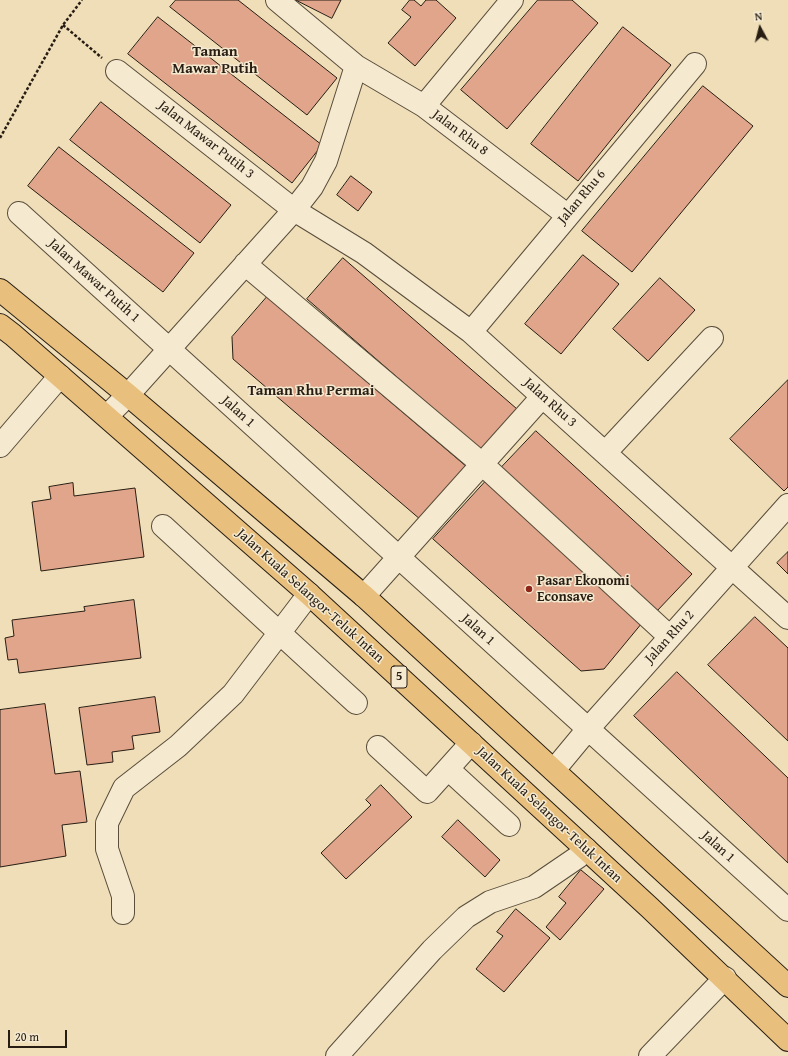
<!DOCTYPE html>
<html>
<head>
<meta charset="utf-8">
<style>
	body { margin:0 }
	#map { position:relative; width:788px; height:1056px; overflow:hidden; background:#efdeb7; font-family:"Gentium Book Plus",serif }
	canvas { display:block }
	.north { position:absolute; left:740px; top:8px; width:40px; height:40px; -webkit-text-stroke:3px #f5ead0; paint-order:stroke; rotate:353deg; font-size:11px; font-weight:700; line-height:16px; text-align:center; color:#271d13 }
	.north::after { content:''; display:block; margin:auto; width:14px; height:18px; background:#271d13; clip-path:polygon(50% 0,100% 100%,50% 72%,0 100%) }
	.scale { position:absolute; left:8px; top:1030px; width:59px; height:18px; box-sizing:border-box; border:2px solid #271d13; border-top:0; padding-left:5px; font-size:12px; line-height:14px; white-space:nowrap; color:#271d13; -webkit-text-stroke:3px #f5ead0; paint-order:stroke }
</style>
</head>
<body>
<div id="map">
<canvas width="788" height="1056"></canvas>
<div class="north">N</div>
<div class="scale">20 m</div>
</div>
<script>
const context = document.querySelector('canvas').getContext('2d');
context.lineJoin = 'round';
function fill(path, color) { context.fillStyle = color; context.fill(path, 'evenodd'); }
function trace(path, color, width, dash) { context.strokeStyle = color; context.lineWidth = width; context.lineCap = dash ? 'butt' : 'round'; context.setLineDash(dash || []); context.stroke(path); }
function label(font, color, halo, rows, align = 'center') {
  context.font = font + ' "Gentium Book Plus",serif'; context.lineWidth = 3; context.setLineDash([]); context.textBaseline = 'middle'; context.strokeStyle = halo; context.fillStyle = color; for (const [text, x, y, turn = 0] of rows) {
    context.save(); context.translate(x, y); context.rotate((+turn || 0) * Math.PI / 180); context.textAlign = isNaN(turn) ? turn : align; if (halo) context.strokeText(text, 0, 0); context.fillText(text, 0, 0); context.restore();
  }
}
const building = new Path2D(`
	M176,0h62l99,78 -30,37 -137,-108z
	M296,0h45l-9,18z
	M410,0h4l7,6 5,-6h10l20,18 -41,48 -27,-23 23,-26 -9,-7z
	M538,0h34l26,23 -91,106 -46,-39z
	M158,17l164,128 -30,38 -164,-129z
	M623,27l48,38 -93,116 -47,-37z
	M703,86l50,40 -121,146 -50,-41z
	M101,102l130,103 -31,38 -130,-103z
	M59,147l135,106 -31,39 -135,-106z
	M351,176l21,16 -14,19 -21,-16z
	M583,255l36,29 -58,70 -36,-30z
	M343,258l174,151 -36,41 -174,-151z
	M660,278l35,32 -47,51 -35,-32z
	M267,297l200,170 -46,53 -188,-161 -1,-22z
	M788,380v107l-4,4 -54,-52z
	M536,431l156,143 -36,38 -156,-143z
	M486,481l156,142 -38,46 -23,2 -148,-132z
	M73,483l1,13 61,-8 9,69 -103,14 -9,-69 19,-3 -2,-12z
	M788,552v22l-11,-11z
	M134,600l7,58 -122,15 -2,-14 -9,1 -3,-22 9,-2 -2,-16 73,-9 -1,-4z
	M755,617l33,31v93l-80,-76z
	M677,672l111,106v85l-154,-147z
	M155,697l5,35 -28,4 2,13 -22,3 1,10 -26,3 -8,-57z
	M45,704l10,70 25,-3 7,51 -25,3 4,31 -66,11v-157z
	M381,785l31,32 -66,62 -25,-26 50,-48 -5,-5z
	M458,820l42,40 -15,17 -43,-40z
	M581,870l23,19 -44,51 -14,-13 20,-24 -7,-6z
	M516,909l34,29 -46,54 -28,-23 27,-33 -6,-4z`);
const path = new Path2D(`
	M63,25l39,33
	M0,138l63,-113 19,-25`);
const minor = new Path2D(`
	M277,0l79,66 68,40
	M512,0l-88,106 143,109
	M117,71l177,139 70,43 107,79 317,286
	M19,213l769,697
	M245,264l237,200 188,173
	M471,332l224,-268
	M107,416l21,-21 166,-185 18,-23 14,-26 30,-95
	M0,446l60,-70
	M605,453l107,-115
	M163,526l193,177
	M364,596l178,-199
	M378,747l49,45 44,-49
	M448,769l61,56
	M554,770l34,-41 200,-224
	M123,913v-17l-16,-47v-26l17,-35 54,-42 55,-52 76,-100
	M337,1056l95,-106 34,-33 24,-15 44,-15 44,-30 8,-8
	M650,1056l75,-78`);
const highway = new Path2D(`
	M0,290l128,105 236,201 424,390
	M0,325l13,10 296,259 341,314 138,132`);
const markers = [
	[529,589,4,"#8f2418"]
];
const shields = [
	[399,677,16]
];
const shieldNames = [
	["5",399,677]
];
const streetNames = [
	["Jalan Rhu 8",460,133,37],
	["Jalan Mawar Putih 3",206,140,38],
	["Jalan Rhu 6",582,197,-50],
	["Jalan Mawar Putih 1",94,281,42],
	["Jalan Rhu 3",550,403,42],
	["Jalan 1",238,412,42],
	["Jalan Kuala Selangor-Teluk Intan",310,596,42],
	["Jalan 1",478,630,42],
	["Jalan Rhu 2",670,637,-48],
	["Jalan Kuala Selangor-Teluk Intan",549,815,43],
	["Jalan 1",718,847,42]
];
const poiNames = [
	["Pasar Ekonomi",537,581],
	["Econsave",537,597]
];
const neighbourhoodNames = [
	["Taman",215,52],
	["Mawar Putih",215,69],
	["Taman Rhu Permai",311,391]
];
fill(building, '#e0a58a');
trace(building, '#271d13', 1);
trace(minor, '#594d3c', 24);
trace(highway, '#271d13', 24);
trace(path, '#271d13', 2.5, [3, 2]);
trace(minor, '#f5ead0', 22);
trace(highway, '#e8bf7c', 22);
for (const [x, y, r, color] of markers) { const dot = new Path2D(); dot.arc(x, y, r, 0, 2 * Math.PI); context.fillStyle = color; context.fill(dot); trace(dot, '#f5ead0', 1.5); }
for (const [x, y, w] of shields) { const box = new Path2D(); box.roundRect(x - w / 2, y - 11, w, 22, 3); context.fillStyle = '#f5ead0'; context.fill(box); trace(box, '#271d13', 1); }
label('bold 13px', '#271d13', null, shieldNames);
label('14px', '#271d13', '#f5ead0', streetNames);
label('bold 14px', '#271d13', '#f5ead0', poiNames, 'left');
label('bold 15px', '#271d13', '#f5ead0', neighbourhoodNames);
</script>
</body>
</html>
